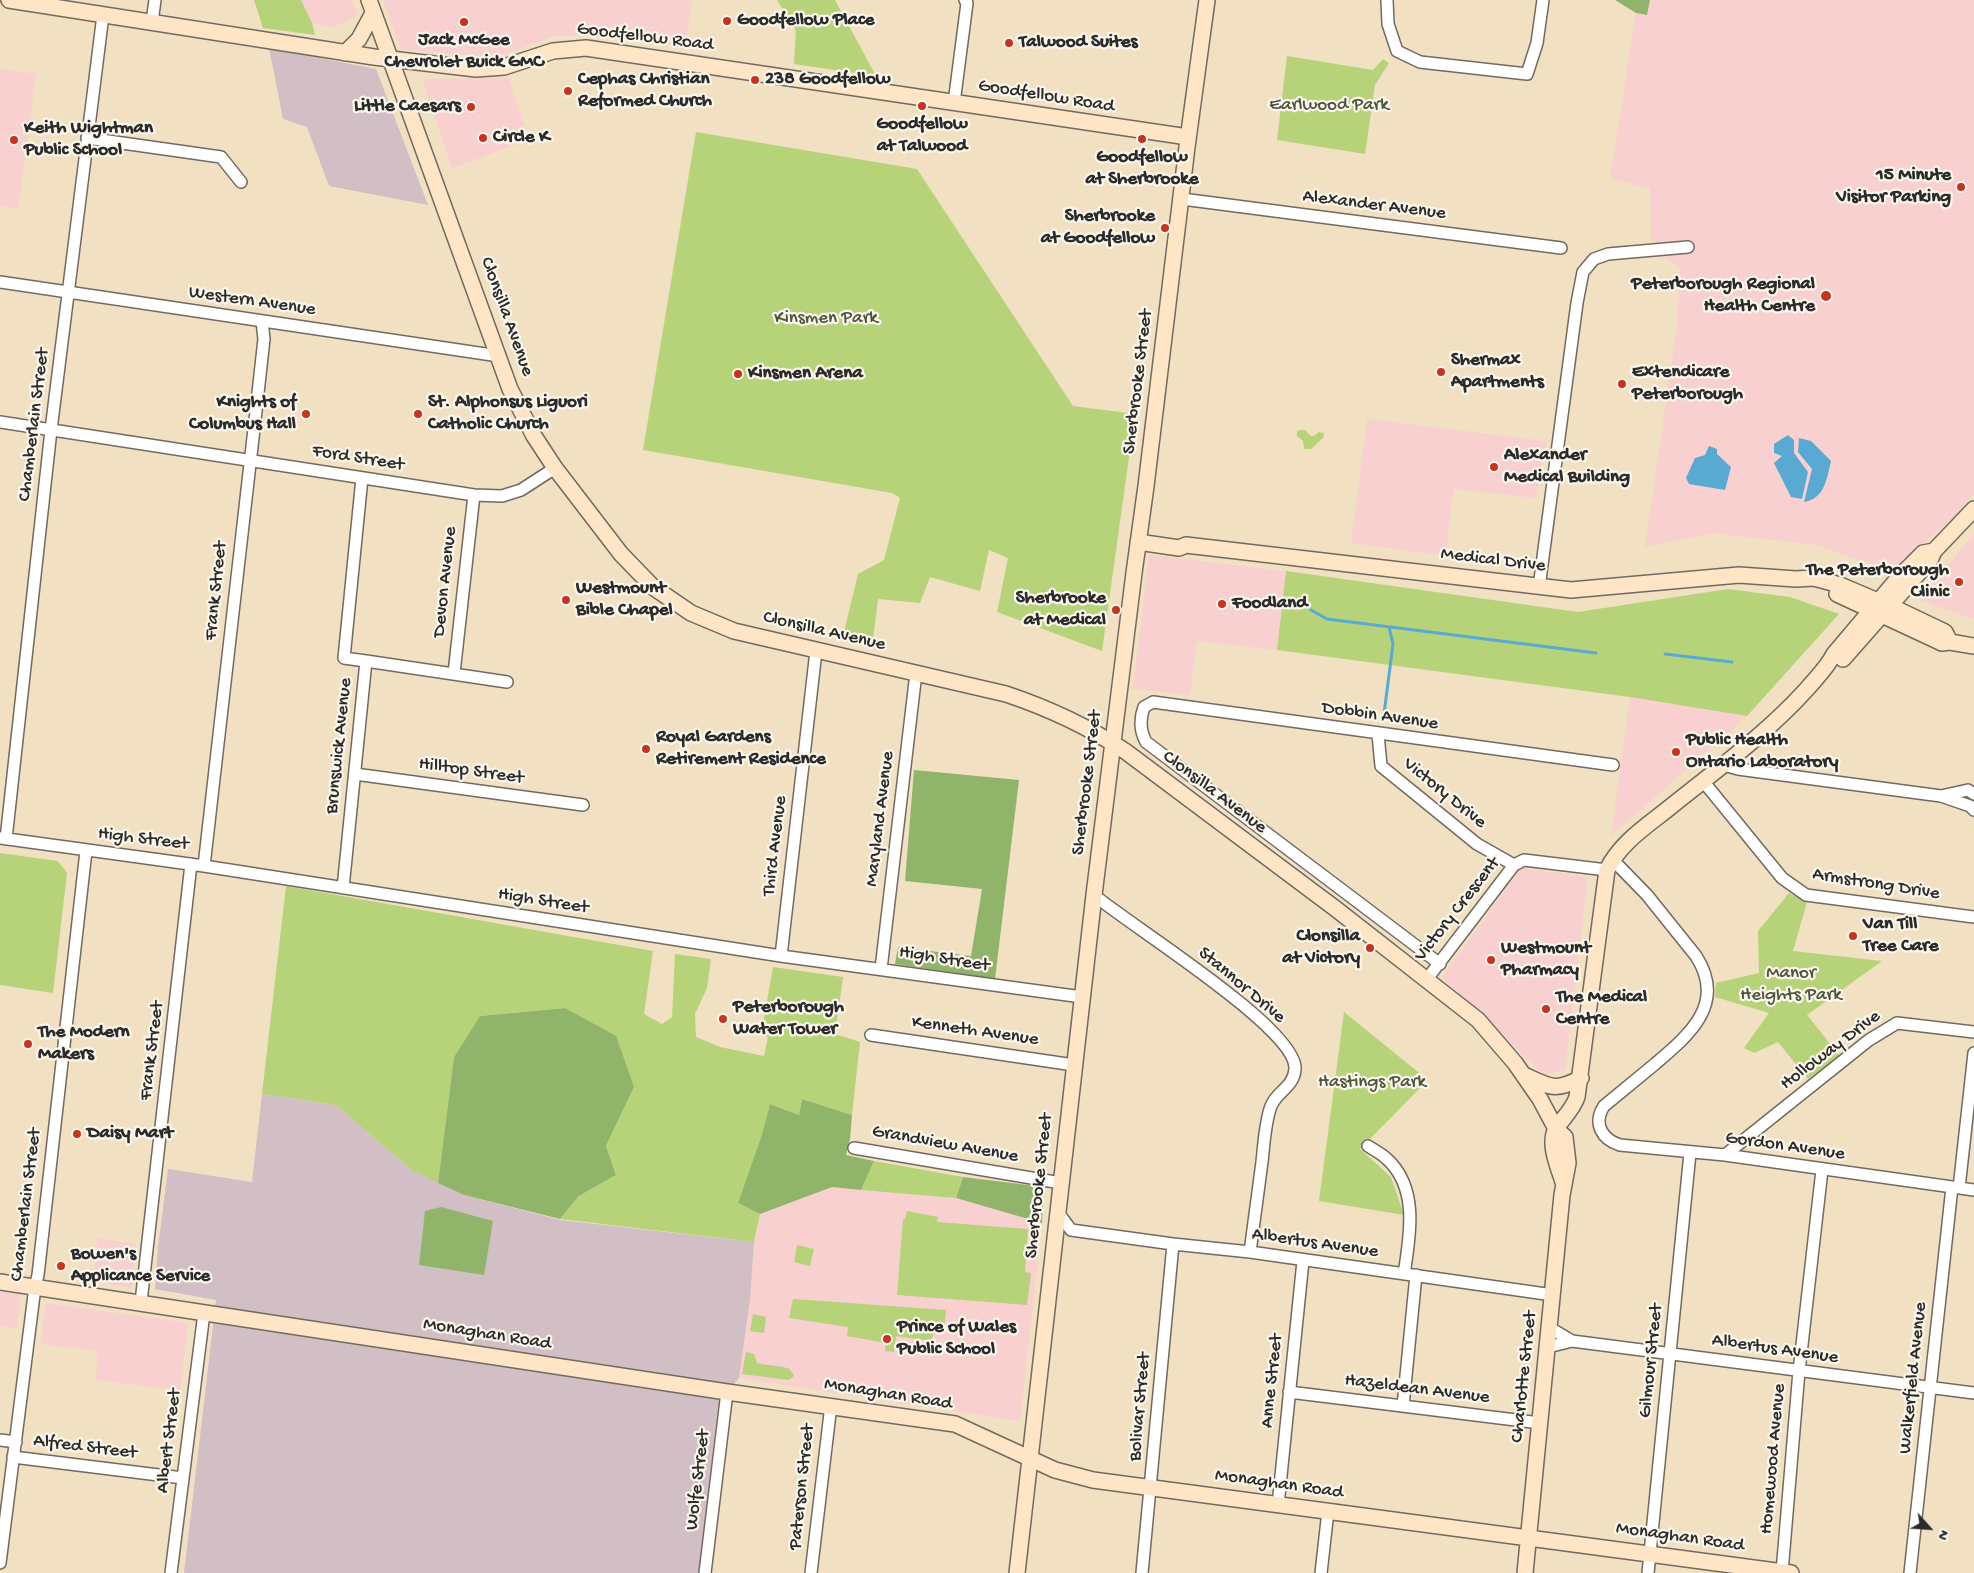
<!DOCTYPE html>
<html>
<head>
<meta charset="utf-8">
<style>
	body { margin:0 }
	#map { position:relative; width:1974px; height:1573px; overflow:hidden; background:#f1e0c2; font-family:"Gochi Hand",sans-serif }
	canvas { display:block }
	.north { position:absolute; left:1904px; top:1503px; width:50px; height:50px; -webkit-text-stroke:4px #fbf7ec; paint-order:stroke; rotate:116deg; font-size:14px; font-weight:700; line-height:20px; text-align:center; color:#2b2b2b }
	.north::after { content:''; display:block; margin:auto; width:18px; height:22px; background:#2b2b2b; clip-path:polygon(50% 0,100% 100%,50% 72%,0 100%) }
</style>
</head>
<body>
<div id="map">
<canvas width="1974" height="1573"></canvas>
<div class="north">N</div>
</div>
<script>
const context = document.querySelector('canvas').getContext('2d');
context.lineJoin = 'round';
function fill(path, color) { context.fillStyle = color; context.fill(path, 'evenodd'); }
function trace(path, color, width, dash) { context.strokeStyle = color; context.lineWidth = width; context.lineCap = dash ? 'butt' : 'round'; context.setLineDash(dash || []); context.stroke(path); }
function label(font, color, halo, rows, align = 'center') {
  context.font = font + ' "Gochi Hand",sans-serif'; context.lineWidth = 4.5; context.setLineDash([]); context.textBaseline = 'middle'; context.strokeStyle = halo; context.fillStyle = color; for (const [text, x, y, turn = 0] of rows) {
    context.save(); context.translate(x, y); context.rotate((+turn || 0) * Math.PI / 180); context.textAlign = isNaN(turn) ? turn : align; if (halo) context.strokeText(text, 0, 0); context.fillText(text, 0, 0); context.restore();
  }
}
const built = new Path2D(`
	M301,0h51l6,16 -25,11 -21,-4z
	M383,0h309l-6,46 -96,-11 -36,1 -59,22 -94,-9z
	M1650,0h324v494l-23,25 -59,53 -75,-27 -105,-12 -67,14 32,-221 3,-59 -14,-8 -15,-22 -1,-48 -40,-11 26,-165 11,2z
	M0,69l36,5 -18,135 -18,-3z
	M509,78l20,62 -77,28 -30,-89z
	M1367,419l179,22 -10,57 -83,-9 -7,67 -95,-13z
	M1974,534v85l-55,-19z
	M1149,555l137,16 -9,79 -80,-9 -7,54 -57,-6z
	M1630,697l117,19 -136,120z
	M1521,868l67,9 -23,192 -21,6 -102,-98z
	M832,1187l124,11 86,25 -22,198 -281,-43 11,-78 4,-58 6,-28z
	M98,1238l38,6 -4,44 -39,-7z
	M0,1291l21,3 -4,34 -17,-2z
	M46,1303l142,20 -8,67 -84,-10 2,-29 -57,-7z`);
const industrial = new Path2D(`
	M269,48l107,21 52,136 -99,-19 -22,-59 -24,-8z
	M262,1094l74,11 74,64 54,26 96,25 194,22 -4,58 -11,78 -21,28 -19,167h-515l32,-273 -61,-11 3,-42 10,-78 84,13z`);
const green = new Path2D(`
	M254,0h47l11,23 3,12 -52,-7z
	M777,0h58l41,76 -82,-12 2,-33z
	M1287,56l86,14 10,-11 6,4 -14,22 -10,69 -88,-14z
	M696,132l221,37 156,237 62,8 -33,237 -105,-39 11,-54 -19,-8 -9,41 -50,-14 -10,26 -42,-4 -6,48 -30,-7 16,-66 26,-14 16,-62 -8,-5 -249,-43z
	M1301,430h4l6,6h3l5,-4 5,1 -1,5 -12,11h-7l-1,-8 -6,-5v-5z
	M1286,571l292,41 150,-23 62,8 49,17 -92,102 -117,-19 -353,-47z
	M0,853l58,8 9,12 -14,120 -53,-8z
	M286,886l367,65 -9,63 18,10 10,-7 3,-63 36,5 -4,29 -12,26 1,23 24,10 44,9 4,-19 -7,-2 12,-68 70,10 -8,57 25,8 -8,73 -50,-16 -3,16 -29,-11 -8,30 -24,69 22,11 -6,28 -194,-23 19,-23 37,-21 -10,-29 28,-59 -69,-79 -85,8 -26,41 -16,126 -28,-14 -74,-64 -74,-11z
	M1789,893l18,9 -14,49 89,10 -75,54 33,41 -32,23 -30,-37 -24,11 -10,-5 25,-35 -54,-16 1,-14 43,-10 -1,-42z
	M1344,1012l84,68 -68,69 31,28 13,38 -85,-14z
	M874,1161l89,16 -7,21 -95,-8z
	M907,1211l31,6 -1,5 91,7 -3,43 6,1 -4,32 -130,-10 6,-76h2z
	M797,1245l17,4 -4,17 -16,-4z
	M793,1299l153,11 -2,20h-4l-4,4h-3l-1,7 -36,-5 -2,16 -9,-1 1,-8 -39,-7 1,-9 -59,-9z
	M753,1314l13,3 -2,16 -14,-2z
	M746,1352l8,2 3,9c12,3 22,2 33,6l4,7 -5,4 -47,-6z`);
const forest = new Path2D(`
	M1615,0h35l-3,15 -11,-2z
	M914,770l105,10 -24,199 -100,-15 3,-17 73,9 11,-67 -77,-8z
	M565,1008l51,28 18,51 -28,59 10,29 -37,21 -19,23 -96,-24 -26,-12 16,-126 26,-41z
	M802,1099l50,16 -2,24 -4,16 28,6 -13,29 -29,-3 -72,27 -22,-11 24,-69 8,-30 29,11z
	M963,1177l81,10 -2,36 -86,-25z
	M441,1207l52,14 -9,54 -65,-10 6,-54z`);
const water = new Path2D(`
	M1788,435l6,5v13l14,19 -6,27 -11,-2 -17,-34 8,-7 -8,-3v-9z
	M1799,438l12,3 20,20c-4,16 -6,38 -27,41l8,-33 -14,-17z
	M1709,446l8,3v5l14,13 -6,23 -36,-6 -3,-6 9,-20 10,-3z`);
const stream = new Path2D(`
	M1311,610l16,9 269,34
	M1665,654l67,8
	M1384,714l9,-70 -4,-17`);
const street = new Path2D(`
	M1387,0l1,24 9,27 23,11 107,12 10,-31 6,-43
	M152,22l3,-22
	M954,103l13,-100 -2,-3
	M87,138l134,19 20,25
	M1182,199l379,49
	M0,282l499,74
	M0,422l474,73 28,1 19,-6 34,-22
	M1539,587l38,-284 6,-31 11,-13 14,-5 80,-7
	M366,661l141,21
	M454,673l20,-178
	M1378,734l3,32 96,78 37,21
	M1724,765l14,4 203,27 29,10 4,4
	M355,774l228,31
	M1703,781l79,97 24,17 168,22
	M1941,796l27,-6 6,4
	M0,838l204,28 577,90 301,41
	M6,839l45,-409 52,-415
	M1612,859l35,36 49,61c31,48 -7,79 -41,108 -17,14 -34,28 -51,42 -11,17 -3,33 16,39l105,10 249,35
	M204,866l50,-437 10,-90 -2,-18
	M343,888l23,-227 -22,-3 18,-180
	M1094,895c34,29 204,134 201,174 -1,18 -18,22 -24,37 -6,16 -7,38 -9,56 -4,30 -8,60 -12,90
	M781,956l35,-305
	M1440,964l-294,-222c-6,-11 -6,-24 -2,-35l9,-5 460,63
	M881,969l35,-296
	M1427,979l87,-114 10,-5 83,10
	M871,1035l203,30
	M1368,1146c6,4 14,8 19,13 32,29 23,77 17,115
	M854,1148l207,35
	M1725,1155l144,-115 28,-17 77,9
	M1959,1188l15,-135
	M1057,1211l14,19 102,14 77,8 303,43
	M141,1302l50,-438
	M1550,1328l22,13
	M1548,1347l24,-6 402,52
	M1289,1392l251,31
	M1403,1406l13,-131
	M0,1440l16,2
	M13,1457l170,21
	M1278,1505l25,-244
	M0,1563l35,-276 3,-12 48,-424
	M1782,1572l17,-201 23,-201
	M171,1573l33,-260
	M705,1573l22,-181
	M811,1573l20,-168
	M1142,1573l31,-329
	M1321,1573l7,-62
	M1648,1573l42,-420
	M1910,1573l42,-386`);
const secondary = new Path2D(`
	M9,0l365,57 102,12 28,-2 49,-16 33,-3 602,89
	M369,0l141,389 24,47 21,32 66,86 32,33 38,26 43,18 272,63c42,14 81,32 119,57l211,158 142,111 37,43 25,36 16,30 9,8 3,26 -6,32 -37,378
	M345,53l14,-14 14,-26
	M1138,542l41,6 7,-3 385,45 168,-15 57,4 18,-1 26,7 61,26 44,21 5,10
	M1837,594l105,49 8,-1 24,4
	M1843,659l87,-99 4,-9 40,-42
	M1524,1075c26,12 31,17 57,3
	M1563,1182c-5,-16 -16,-40 -6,-55 7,-10 16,-18 20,-30l30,-227c14,-29 43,-46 67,-66 45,-36 93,-71 132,-114 10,-12 21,-22 28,-36l66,-78 23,-23 11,-2
	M0,1282l727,110 228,32 100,46 38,10 698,93
	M1017,1573l77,-678 40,-322 12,-87 41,-339 20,-147`);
const markers = [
	[727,21,5,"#c8321e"],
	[464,22,5,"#c8321e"],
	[1009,43,5,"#c8321e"],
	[755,80,5,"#c8321e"],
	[568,91,5,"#c8321e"],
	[922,106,5,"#c8321e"],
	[471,107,5,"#c8321e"],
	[483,138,5,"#c8321e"],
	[1142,139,5,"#c8321e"],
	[14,140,5,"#c8321e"],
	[1961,187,5,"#c8321e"],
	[1165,228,5,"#c8321e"],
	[1826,296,6,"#c8321e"],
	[1441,372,5,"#c8321e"],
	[738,374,5,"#c8321e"],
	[1622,384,5,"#c8321e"],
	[306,414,5,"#c8321e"],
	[418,414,5,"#c8321e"],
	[1494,467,5,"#c8321e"],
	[1959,582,5,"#c8321e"],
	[566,600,5,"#c8321e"],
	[1222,604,5,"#c8321e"],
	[1116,610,5,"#c8321e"],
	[646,749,5,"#c8321e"],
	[1676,752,5,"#c8321e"],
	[1853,936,5,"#c8321e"],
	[1370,948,5,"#c8321e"],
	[1491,960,5,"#c8321e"],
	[1546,1009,5,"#c8321e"],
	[723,1019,5,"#c8321e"],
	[28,1044,5,"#c8321e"],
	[77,1134,5,"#c8321e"],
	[61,1266,5,"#c8321e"],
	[887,1339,5,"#c8321e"]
];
const poiNames = [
	["Goodfellow Place",737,21],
	["Jack McGee",464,41,"center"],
	["Chevrolet Buick GMC",464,63,"center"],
	["Talwood Suites",1019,43],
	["Cephas Christian",578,80],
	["Reformed Church",578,102],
	["238 Goodfellow",765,80],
	["Little Caesars",461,107,"right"],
	["Goodfellow",922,125,"center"],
	["at Talwood",922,147,"center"],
	["Keith Wightman",24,129],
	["Public School",24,151],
	["Circle K",493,138],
	["Goodfellow",1142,158,"center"],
	["at Sherbrooke",1142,180,"center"],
	["15 Minute",1951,176,"right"],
	["Visitor Parking",1951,198,"right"],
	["Sherbrooke",1155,217,"right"],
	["at Goodfellow",1155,239,"right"],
	["Peterborough Regional",1815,285,"right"],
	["Health Centre",1815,307,"right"],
	["Shermax",1451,361],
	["Apartments",1451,383],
	["Extendicare",1632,373],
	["Peterborough",1632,395],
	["Kinsmen Arena",748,374],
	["Knights of",296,403,"right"],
	["Columbus Hall",296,425,"right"],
	["St. Alphonsus Liguori",428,403],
	["Catholic Church",428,425],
	["Alexander",1504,456],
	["Medical Building",1504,478],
	["The Peterborough",1949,571,"right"],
	["Clinic",1949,593,"right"],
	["Westmount",576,589],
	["Bible Chapel",576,611],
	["Sherbrooke",1106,599,"right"],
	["at Medical",1106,621,"right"],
	["Foodland",1232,604],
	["Royal Gardens",656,738],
	["Retirement Residence",656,760],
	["Public Health",1686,741],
	["Ontario Laboratory",1686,763],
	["Van Till",1863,925],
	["Tree Care",1863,947],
	["Clonsilla",1360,937,"right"],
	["at Victory",1360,959,"right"],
	["Westmount",1501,949],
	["Pharmacy",1501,971],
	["The Medical",1556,998],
	["Centre",1556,1020],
	["Peterborough",733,1008],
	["Water Tower",733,1030],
	["The Modern",38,1033],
	["Makers",38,1055],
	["Daisy Mart",87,1134],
	["Bowen's",71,1255],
	["Applicance Service",71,1277],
	["Prince of Wales",897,1328],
	["Public School",897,1350]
];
const streetNames = [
	["Goodfellow Road",645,38,7],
	["Goodfellow Road",1046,97,9],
	["Alexander Avenue",1374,206,7],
	["Western Avenue",252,302,8],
	["Clonsilla Avenue",506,317,70],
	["Sherbrooke Street",1139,382,-83],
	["Chamberlain Street",35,425,-83],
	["Ford Street",358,459,9],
	["Medical Drive",1493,561,7],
	["Devon Avenue",446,582,-84],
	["Frank Street",217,591,-84],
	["Clonsilla Avenue",824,632,13],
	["Dobbin Avenue",1380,717,8],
	["Brunswick Avenue",340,746,-84],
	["Hilltop Street",471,772,8],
	["Sherbrooke Street",1088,783,-83],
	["Clonsilla Avenue",1214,793,37],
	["Victory Drive",1444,794,39],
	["Maryland Avenue",881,819,-83],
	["High Street",143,840,7],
	["Third Avenue",776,846,-83],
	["Armstrong Drive",1876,885,9],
	["High Street",543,902,9],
	["Victory Crescent",1458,910,-52],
	["High Street",944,960,9],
	["Stannor Drive",1241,986,40],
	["Kenneth Avenue",975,1032,8],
	["Frank Street",153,1051,-83],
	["Holloway Drive",1831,1051,-37],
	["Grandview Avenue",945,1145,10],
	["Gordon Avenue",1785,1147,8],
	["Sherbrooke Street",1040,1186,-84],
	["Chamberlain Street",27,1205,-83],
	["Albertus Avenue",1315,1244,8],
	["Monaghan Road",487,1335,9],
	["Albertus Avenue",1775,1350,8],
	["Gilmour Street",1652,1361,-84],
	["Charlotte Street",1525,1377,-84],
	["Walkerfield Avenue",1914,1378,-84],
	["Anne Street",1273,1381,-84],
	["Hazeldean Avenue",1417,1390,7],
	["Monaghan Road",888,1395,9],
	["Bolivar Street",1141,1407,-85],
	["Albert Street",170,1441,-83],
	["Alfred Street",85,1448,7],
	["Homewood Avenue",1774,1459,-85],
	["Wolfe Street",699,1480,-83],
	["Monaghan Road",1279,1485,8],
	["Paterson Street",803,1487,-84],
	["Monaghan Road",1680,1538,8]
];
const parkNames = [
	["Earlwood Park",1329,106],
	["Kinsmen Park",826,319],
	["Manor",1791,974],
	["Heights Park",1791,996],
	["Hastings Park",1372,1083]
];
fill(built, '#f7d0cf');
fill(industrial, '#d2bec5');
fill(green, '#b6d37a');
fill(forest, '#90b56a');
fill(water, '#58aad3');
trace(stream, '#58aad3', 3);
trace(street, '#706a60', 14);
trace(secondary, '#706a60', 18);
trace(street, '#fff', 11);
trace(secondary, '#fde5c5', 15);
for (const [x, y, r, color] of markers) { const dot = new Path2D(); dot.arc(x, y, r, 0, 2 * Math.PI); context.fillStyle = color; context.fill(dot); trace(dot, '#fbf7ec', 2); }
label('bold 19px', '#2b2b2b', '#fbf7ec', poiNames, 'left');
label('19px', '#2b2b2b', '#fbf7ec', streetNames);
label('19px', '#4e553f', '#fbf7ec', parkNames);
</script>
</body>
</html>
